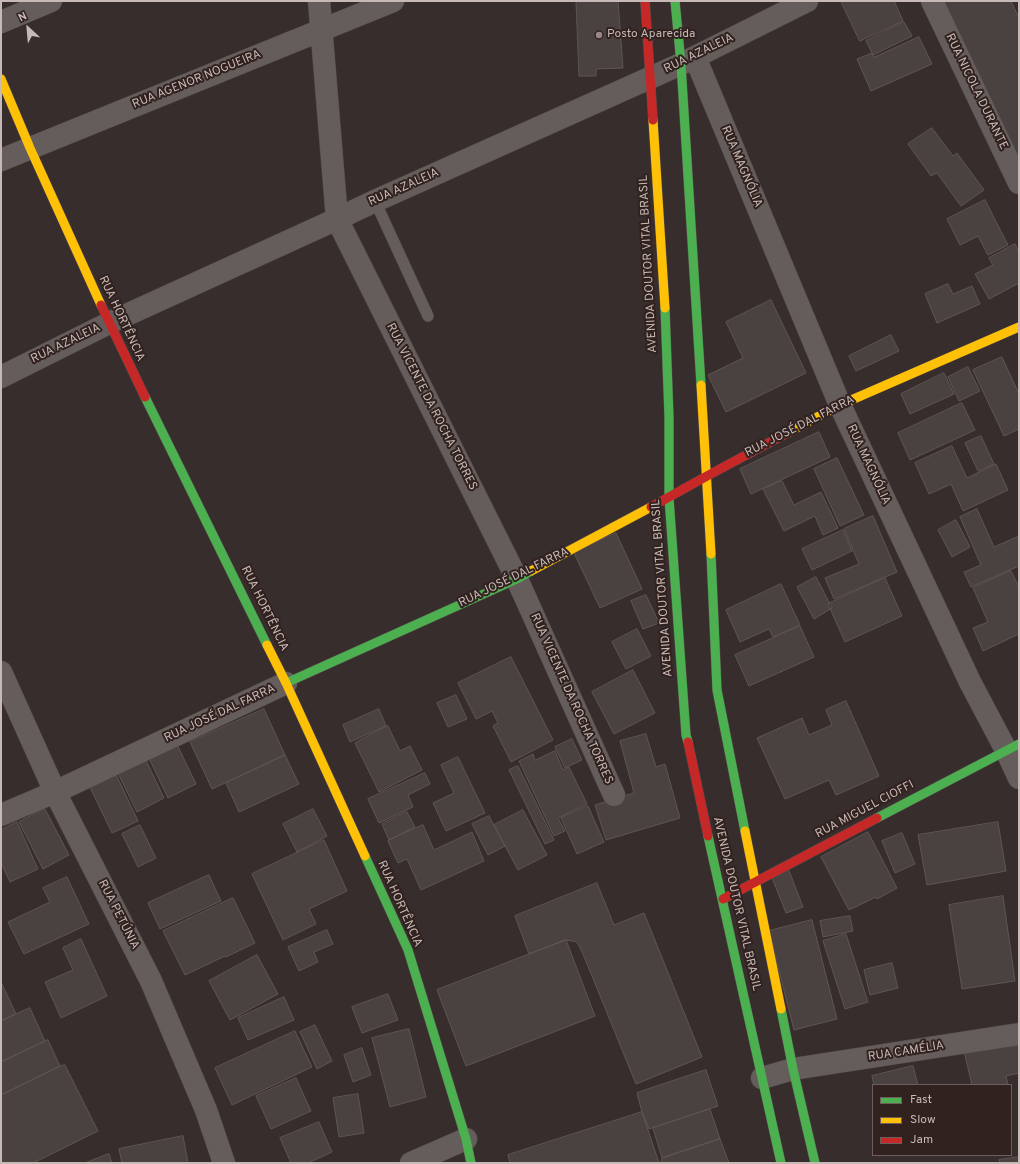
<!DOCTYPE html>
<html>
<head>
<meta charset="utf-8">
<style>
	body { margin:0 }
	#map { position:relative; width:1020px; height:1164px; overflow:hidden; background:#372d2c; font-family:Overpass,sans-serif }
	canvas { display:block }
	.frame { position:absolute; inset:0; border:2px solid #c7b9b6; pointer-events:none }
	.legend { position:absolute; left:872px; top:1084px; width:140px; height:72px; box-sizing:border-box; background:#31221f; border:1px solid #6d5e5b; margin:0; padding:5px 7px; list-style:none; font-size:12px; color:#c7b9b6 }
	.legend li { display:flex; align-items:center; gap:8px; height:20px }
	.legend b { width:20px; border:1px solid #6d5e5b }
	.north { position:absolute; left:8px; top:8px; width:40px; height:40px; -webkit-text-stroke:3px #31221f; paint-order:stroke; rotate:334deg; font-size:11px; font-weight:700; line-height:16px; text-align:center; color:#c7b9b6 }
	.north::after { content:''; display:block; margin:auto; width:14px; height:18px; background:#c7b9b6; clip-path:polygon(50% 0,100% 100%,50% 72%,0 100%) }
</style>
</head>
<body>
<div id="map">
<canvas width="1020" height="1164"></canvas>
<div class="frame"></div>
<ul class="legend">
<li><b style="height:5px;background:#4caf50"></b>Fast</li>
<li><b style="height:5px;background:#ffc107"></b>Slow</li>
<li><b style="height:5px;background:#c62828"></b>Jam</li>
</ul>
<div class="north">N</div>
</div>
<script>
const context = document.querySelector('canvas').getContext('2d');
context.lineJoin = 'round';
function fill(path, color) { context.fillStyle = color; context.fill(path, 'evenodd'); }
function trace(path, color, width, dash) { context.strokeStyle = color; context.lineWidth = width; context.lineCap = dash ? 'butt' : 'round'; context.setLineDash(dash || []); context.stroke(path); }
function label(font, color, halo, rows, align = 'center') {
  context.font = font + ' Overpass,sans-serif'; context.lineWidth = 4; context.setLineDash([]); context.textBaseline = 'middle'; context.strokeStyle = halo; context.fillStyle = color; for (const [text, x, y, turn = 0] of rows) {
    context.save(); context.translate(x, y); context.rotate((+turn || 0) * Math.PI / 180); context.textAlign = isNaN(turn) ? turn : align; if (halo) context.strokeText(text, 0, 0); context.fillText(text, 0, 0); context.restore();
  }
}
const building = new Path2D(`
	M584,1h34l5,67 -27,1v7h-17l-3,-74z
	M841,1h53l9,20 -43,20z
	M938,1h73l8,17v149z
	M904,22l8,14 -39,19 -7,-14z
	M919,37l13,27 -61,27 -14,-32 15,-6 2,4z
	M932,128l21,28 4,-3 27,37 -23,16 -24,-33 -6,3 -23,-32z
	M985,200l23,45 -20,10 -10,-19 -18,9 -13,-26z
	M1015,244l4,8v31l-30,16 -14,-25 18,-9 -4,-7z
	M948,284l5,10 19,-8 8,18 -43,19 -12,-29z
	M771,300l35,73 -80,39 -18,-37 35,-17 -17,-36z
	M891,335l8,16 -43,20 -7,-15z
	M1002,357l17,37v35l-15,7 -31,-66z
	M968,367l12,24 -21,10 -11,-24z
	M944,373l10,21 -44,20 -9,-20z
	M962,403l13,27 -65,30 -12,-27z
	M819,432l11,25 -79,37 -11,-25z
	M981,436l13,28 -16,7 -13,-28z
	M952,446l15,32 29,-14 12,26 -45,21 -12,-27 -22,10 -14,-31z
	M837,458l27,57 -24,11 -26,-57z
	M782,481l12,24 27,-13 17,36 -15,7 -8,-19 -31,15 -21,-42z
	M977,509l17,38 25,-11v30l-48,21 -7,-15 17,-7 -21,-48z
	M873,516l24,56 -63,27 -9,-21 34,-14 -15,-35z
	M956,520l14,27 -18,10 -14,-27z
	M843,530l9,21 -40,19 -10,-21z
	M616,533l26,56 -42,19 -26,-55z
	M1011,571l8,16v47l-36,17 -10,-23 15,-6 -15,-34z
	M816,577l16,31 -18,11 -17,-32z
	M885,578l17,38 -57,26 -17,-38z
	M781,584l19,41 -27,12 -4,-8 -29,13 -14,-32z
	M646,595l13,28 -16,6 -12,-28z
	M800,626l14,31 -65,29 -14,-31z
	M637,629l14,27 -25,13 -14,-27z
	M511,657l42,83 -42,22 -18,-36 5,-3 -6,-12 -16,8 -18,-36z
	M633,670l22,43 -41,21 -22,-42z
	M456,695l11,24 -19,8 -11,-24z
	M846,701l33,75 -43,19 -7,-15 -44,19 -28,-61 45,-20 7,17 23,-10 -6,-15z
	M264,709l21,46 -73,34 -22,-47z
	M379,709l7,17 -36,16 -7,-17z
	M388,726l12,25 10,-5 12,24 -43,22 -24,-49z
	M646,734l10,33 9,-3 15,54 -74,22 -11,-35 39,-12 -14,-52z
	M174,738l22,46 -28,14 -22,-46z
	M572,739l10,21 -17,8 -10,-21z
	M555,751l8,19 6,-3 18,37 -29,14 7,13 -11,5 -35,-75 14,-7 2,6z
	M142,752l22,46 -27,14 -23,-47z
	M285,755l14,29 -60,28 -13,-29z
	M458,757l27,56 -39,18 -13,-28 21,-10 -13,-28z
	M112,766l26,55 -26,12 -26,-54z
	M518,766l36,74 -9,4 -36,-74z
	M425,773l5,11 -22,11 5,12 -34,16 -11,-24z
	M588,806l16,36 -27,12 -16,-36z
	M45,809l24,46 -26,14 -24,-47z
	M313,809l14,27 -30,16 -14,-28z
	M523,810l24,45 -29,15 -24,-45z
	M407,812l8,15 -26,13 -7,-16z
	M489,816l16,30 -17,9 -16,-31z
	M17,822l21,47 -28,13 -9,-19v-33z
	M998,822l8,49 -79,14 -9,-50z
	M140,825l16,33 -18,9 -16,-33z
	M423,825l11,25 38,-18 12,29 -63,29 -14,-31 -9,4 -10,-22z
	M868,832l29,56 -20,11 -1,-2 -27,13 -28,-53z
	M902,833l13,31 -20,9 -13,-32z
	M324,840l23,51 -38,18 7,15 -33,16 -31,-66z
	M788,868l15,39 -17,6 -15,-38z
	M209,875l12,26 -61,28 -12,-26z
	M67,877l22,47 -65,30 -16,-32 42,-20 -7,-14z
	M597,883l17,42 30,-12 58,144 -66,27 -53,-130 -6,-12 -11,-2 -37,14 -14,-38z
	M1003,896l12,85 -53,8 -13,-84z
	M233,898l22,45 -29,14 -1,-1 -40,19 -22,-44z
	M850,916l3,15 -30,6 -3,-16z
	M812,920l25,99 -43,11 -25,-99z
	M327,930l6,14 -19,8 4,10 -19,9 -11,-24z
	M846,934l22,68 -23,7 -22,-68z
	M81,939l26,57 -46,22 -16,-36 28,-12 -10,-22z
	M566,940l29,76 -129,50 -29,-76z
	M257,955l21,39 -48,26 -21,-39z
	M892,963l6,25 -28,7 -6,-25z
	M1,982l15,32 -15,7z
	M388,994l10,26 -36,13 -10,-26z
	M284,997l10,23 -46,20 -10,-22z
	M30,1008l15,33 -44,21v-41z
	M315,1025l17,36 -15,8 -17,-37z
	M409,1029l17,68 -36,10 -18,-69z
	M295,1031l17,36 -80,38 -17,-37z
	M1019,1038v35l-13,3 2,9h-36l-8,-34z
	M48,1040l12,26 -59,29v-33z
	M362,1048l9,27 -18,7 -9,-27z
	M65,1065l33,66 -65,32h-32v-68l59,-29z
	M913,1066l5,19h-44l-2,-9z
	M706,1070l12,36 -69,23 -7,-17 -5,-19z
	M296,1078l15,33 -40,18 -15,-33z
	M358,1094l6,39 -25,4 -6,-39z
	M710,1109l10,30 -58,19 -9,-30z
	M642,1112l17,51h-149l-2,-8z
	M319,1122l13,30 -24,11h-17l-11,-25z
	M183,1136l5,27h-66l-3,-14z
	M720,1139l9,24h-68l1,-5z
	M109,1154l3,9h-27z
	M1019,1157v6h-19l-1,-3z`);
const lane = new Path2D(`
	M375,201l53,115`);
const street = new Path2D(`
	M319,1l18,218 180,360 97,216
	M932,1l87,182
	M1,22l50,-21
	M695,57l145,348 130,277 36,68 13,28
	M1,160l392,-159
	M1,377l108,-54 228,-104 38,-18 306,-137 126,-63
	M1,672l54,120 96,189 55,129 18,53
	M1,815l54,-23 231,-109
	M762,1078l31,-9 226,-35
	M411,1163l55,-24`);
const fast = new Path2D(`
	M675,1l6,63 20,321
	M665,308l4,109v81l17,237 2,7
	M145,397l122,248
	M711,554l6,136 28,141
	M286,683l231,-104 14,-8
	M877,818l142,-74
	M708,836l73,327
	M365,856l43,94 58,189 5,24
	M781,1009l12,60 22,94`);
const slow = new Path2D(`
	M1,79l29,69 71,157
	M653,120l12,188
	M701,385l10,169
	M789,432l51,-27 179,-78
	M531,571l120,-64
	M267,645l19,38 79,173
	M745,831l36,178`);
const jam = new Path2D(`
	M645,1l8,119
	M101,305l44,92
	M651,507l56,-31 82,-44
	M688,742l20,94
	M723,899l154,-81`);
const markers = [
	[599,35,4,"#958886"]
];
const poiNames = [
	["Posto Aparecida",607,35]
];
const streetNames = [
	["RUA AZALEIA",699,54,-26],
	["RUA AGENOR NOGUEIRA",197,80,-22],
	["RUA NICOLA DURANTE",976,92,64],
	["RUA MAGNÓLIA",741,167,67],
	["RUA AZALEIA",404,188,-24],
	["AVENIDA DOUTOR VITAL BRASIL",649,264,-93],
	["RUA HORTÊNCIA",121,319,65],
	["RUA AZALEIA",66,344,-26],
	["RUA VICENTE DA ROCHA TORRES",431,407,63],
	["RUA JOSÉ DAL FARRA",800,427,-27],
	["RUA MAGNÓLIA",868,465,65],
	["RUA JOSÉ DAL FARRA",514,578,-26],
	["AVENIDA DOUTOR VITAL BRASIL",663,588,-94],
	["RUA HORTÊNCIA",264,609,64],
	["RUA VICENTE DA ROCHA TORRES",571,699,66],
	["RUA JOSÉ DAL FARRA",220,714,-25],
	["RUA MIGUEL CIOFFI",865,810,-28],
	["RUA HORTÊNCIA",399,904,66],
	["AVENIDA DOUTOR VITAL BRASIL",736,904,77],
	["RUA PETÚNIA",118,915,63],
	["RUA CAMÉLIA",906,1052,-9]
];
fill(building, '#4a4241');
trace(building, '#5f5553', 1);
trace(lane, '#504948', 12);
trace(street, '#504948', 23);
trace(fast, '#544a49', 10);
trace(slow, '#544a49', 10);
trace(jam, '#544a49', 10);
trace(lane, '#655d5b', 11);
trace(street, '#655d5b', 22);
trace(fast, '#4caf50', 9);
trace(slow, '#ffc107', 9);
trace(jam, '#c62828', 9);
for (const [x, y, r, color] of markers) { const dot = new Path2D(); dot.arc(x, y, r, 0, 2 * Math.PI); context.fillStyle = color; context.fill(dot); trace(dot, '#31221f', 1.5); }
label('12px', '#c7b9b6', '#31221f', poiNames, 'left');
label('12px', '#c7b9b6', '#31221f', streetNames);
</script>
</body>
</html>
